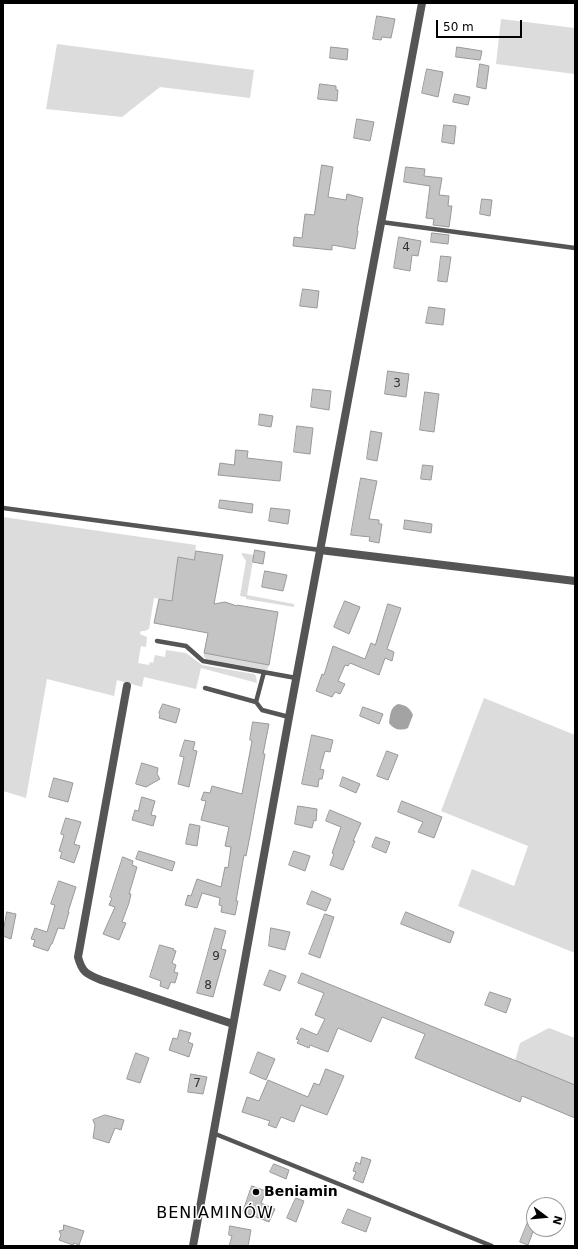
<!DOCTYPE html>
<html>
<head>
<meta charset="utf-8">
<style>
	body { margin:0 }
	#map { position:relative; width:578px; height:1249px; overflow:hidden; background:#fff; font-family:"DejaVu Sans",sans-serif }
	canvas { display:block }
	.frame { position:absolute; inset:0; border:4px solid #000; pointer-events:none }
	.north { position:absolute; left:526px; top:1197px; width:40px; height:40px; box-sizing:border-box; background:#fff; border:1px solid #999; border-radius:50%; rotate:106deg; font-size:11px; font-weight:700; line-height:16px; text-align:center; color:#000 }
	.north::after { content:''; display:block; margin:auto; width:14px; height:18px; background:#000; clip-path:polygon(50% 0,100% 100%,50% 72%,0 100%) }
	.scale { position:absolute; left:436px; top:20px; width:86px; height:18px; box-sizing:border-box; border:2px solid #000; border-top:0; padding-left:5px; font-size:12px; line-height:14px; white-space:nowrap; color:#000; -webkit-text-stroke:3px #fff; paint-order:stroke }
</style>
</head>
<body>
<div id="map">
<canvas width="578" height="1249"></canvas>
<div class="frame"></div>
<div class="north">N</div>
<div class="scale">50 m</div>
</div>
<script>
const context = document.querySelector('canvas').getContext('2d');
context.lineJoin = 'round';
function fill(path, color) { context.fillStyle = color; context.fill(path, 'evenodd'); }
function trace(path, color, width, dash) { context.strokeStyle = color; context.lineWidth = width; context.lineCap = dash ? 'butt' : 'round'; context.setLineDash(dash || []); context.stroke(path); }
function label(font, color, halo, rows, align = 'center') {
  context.font = font + ' "DejaVu Sans",sans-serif'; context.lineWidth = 3; context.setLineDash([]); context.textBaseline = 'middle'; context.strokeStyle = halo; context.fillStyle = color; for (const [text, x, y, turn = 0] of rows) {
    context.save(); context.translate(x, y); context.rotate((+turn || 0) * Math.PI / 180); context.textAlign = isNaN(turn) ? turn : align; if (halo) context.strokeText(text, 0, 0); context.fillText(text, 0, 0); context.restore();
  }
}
const green = new Path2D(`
	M501,19l74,9v46l-79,-10z
	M57,44l197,26 -4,28 -90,-11 -38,30 -76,-8z
	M3,517l193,28 -2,15 -16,-3 -6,44 -18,-3 -5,31 -4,2h-4l-1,3 7,3 -1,10 -5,-1 -3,17 11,2 1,-3 3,1 2,-8 10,2 1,-7 20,3 16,12 52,9 2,2 1,7 -56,-15 -5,21 -52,-12 -2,10 -25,-7 -3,16 -67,-17 -21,119 -23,-7z
	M242,553l12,2 -7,40 47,9v3l-48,-8v-2l-6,-1 6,-35 -4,-6z
	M204,653l65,12 -2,5 -61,-11 -2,-2z
	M484,698l91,37v218l-117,-47 14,-37 42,17 14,-40 -87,-35z
	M549,1028l26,10v47l-60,-24 5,-18z`);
const water = new Path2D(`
	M398,704c8,1 12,4 15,11l-5,13c-7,3 -14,2 -19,-5 1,-7 1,-16 9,-19z`);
const building = new Path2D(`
	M377,16l18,3 -4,19 -9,-1 -1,3 -8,-1z
	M331,47l17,2 -1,11 -17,-2z
	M457,47l25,4 -2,9 -24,-3z
	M480,64l9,2 -3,23 -9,-2z
	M427,69l16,3 -5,25 -16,-4z
	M320,84l16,2v4h2l-1,11 -19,-2z
	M455,94l15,3 -2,8 -15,-3z
	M357,119l17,3 -4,19 -16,-3z
	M444,125l12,1 -2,18 -12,-2z
	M322,165l11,2 -5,30 18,3 1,-6 16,4 -6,33h1l-3,18 -23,-4v5l-39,-4 1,-9 8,1 3,-24 9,1z
	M406,167l19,2 -1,7 18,2 -3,17 10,1 -1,10h4l-3,21 -16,-2 1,-6 -8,-1 4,-32 -26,-4z
	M482,199l10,1 -2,16 -10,-2z
	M432,233l17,2 -1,9 -17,-2z
	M399,237l22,4 -3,15 -6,-1 -2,16 -16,-3z
	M441,256l10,1 -4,25 -9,-1z
	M303,289l16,2 -2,17 -17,-2z
	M429,307l16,2 -2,16 -17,-2z
	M388,371l21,3 -3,23 -21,-3z
	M313,389l18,2 -2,19 -18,-3z
	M425,392l14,2 -5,38 -14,-2z
	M260,414l13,2 -2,11 -12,-2z
	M297,426l16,2 -3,26 -16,-2z
	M371,431l11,2 -5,28 -10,-2z
	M236,450l12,1 -1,7 35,4 -2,19 -62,-6 2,-12 14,2z
	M423,465l10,1 -2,14 -10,-1z
	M361,478l16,3 -8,38 10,1v4h3l-3,19 -10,-2 1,-4 -19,-2z
	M220,500l33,4 -1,9 -33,-5z
	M271,508l19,2 -2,14 -19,-3z
	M405,520l27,4 -1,9 -27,-4z
	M255,550l10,2 -2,12 -10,-2z
	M196,551l27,4 -9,49 11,-2 12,4v-1l41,7 -9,53 -65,-12 4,-20 -54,-10 5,-24 13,2 6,-44 16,3z
	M265,571l22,4 -4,16 -21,-4z
	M345,601l15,6 -11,27 -15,-7z
	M388,604l13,4 -14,41 7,3 -2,9 -7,-3 -6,17 -29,-12 -2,3 -3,-1 -7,16 7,3 -5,10 -5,-2 -3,5 -16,-6 6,-17 2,1 9,-29 32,13 6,-16 4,2z
	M163,704l17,5 -4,14 -17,-5 1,-3 -1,-2z
	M363,707l20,7 -4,10 -19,-8z
	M253,722l16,2 -6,30h2l-15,82 -4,20 -2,-1 -8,46h2l-3,14 -14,-3 1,-6 -3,-1 1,-7 -18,-5 -5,15 -12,-3 3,-10 3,1 6,-17 24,8 4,-20 3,1 3,-21 -6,-1 4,-19 -28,-7 5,-19 -5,-1 3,-8 6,1 2,-7 30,8 10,-53 -2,-1z
	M312,735l21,5 -3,12 -5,-1 -5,18 4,1 -2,9h-3l-1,8 -16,-3z
	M185,740l10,2 -2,8 4,1 -8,36 -11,-3 6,-27 -4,-1z
	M387,751l11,4 -10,25 -11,-4z
	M142,763l16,5 -1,6 3,5 -14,8 -10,-3z
	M343,777l17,7 -4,9 -16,-7z
	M54,778l19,5 -5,19 -19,-5z
	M142,797l13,4 -4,14 5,1 -3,10 -21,-6 3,-10 3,1z
	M402,801l40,16 -8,21 -16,-6 5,-10 -25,-10z
	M298,806l19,3 -1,12 -2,-1 -2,8 -17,-4z
	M330,810l31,13 -8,18h2l-12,29 -13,-5 4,-11 -2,-1 9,-26 -15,-6z
	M66,818l15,4 -7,22 6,2 -6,17 -14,-5 2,-6 -3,-1 5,-16 -3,-1z
	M190,824l10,2 -3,20 -11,-2z
	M376,837l14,5 -4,11 -14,-6z
	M139,851l36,11 -3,9 -36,-12z
	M294,851l16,5 -5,15 -16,-6z
	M123,857l10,4 -1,4 5,2 -8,27h2l-2,9 -7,19 4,1 -7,17 -16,-6 12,-27 -6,-2 3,-7 -2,-1z
	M59,881l17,6 -8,25h1l-5,17 -6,-1 -6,16h-1l-3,7 -15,-5 2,-6 -4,-1 4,-11 12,4 8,-27 -4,-1z
	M312,891l19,8 -5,12 -19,-7z
	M7,912l9,2 -5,25 -8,-3z
	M406,912l48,20 -4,11 -49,-19z
	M325,914l9,3 -14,41 -11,-4z
	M215,928l11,3 -5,18 5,1 -13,47 -16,-4z
	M271,928l19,4 -5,18 -16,-4z
	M160,945l14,4 -1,1 3,1 -4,12 4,2 -2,7 4,1 -3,10 -4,-1 -3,7 -8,-3 1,-5 -11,-4z
	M270,970l16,6 -6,15 -16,-6z
	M302,973l273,112v33l-53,-22 -2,6 -105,-44 10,-24 -43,-17 -11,25 -33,-14 -10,24 -18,-7 -1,3 -12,-5 2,-3 -3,-1 5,-11 16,7 8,-16 -10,-4 9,-22 -26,-10z
	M490,992l21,7 -5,14 -21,-8z
	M180,1030l11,3 -3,9 5,2 -4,13 -20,-7 4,-12 4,1z
	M258,1052l17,7 -9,21 -16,-7z
	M136,1053l13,5 -9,25 -13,-4z
	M326,1069l18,7 -17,39 -26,-10 -7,17 -13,-5 -5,11 -8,-3 2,-4 -28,-9 5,-15 12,4 9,-21 40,17 6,-14 5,2z
	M191,1074l16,3 -4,17 -15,-2z
	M105,1115l19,5 -3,10 -6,-2 -6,15 -16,-5 2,-13 -2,-5z
	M362,1157l9,3 -8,23 -10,-4 3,-7 -3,-1 3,-9 4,2z
	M274,1164l15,6 -3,9 -16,-7z
	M252,1186l14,5 -5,12 14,6 -6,13 -26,-10z
	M296,1198l8,3 -8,21 -9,-4z
	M348,1209l23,9 -5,14 -24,-9z
	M530,1217l4,2v10l-6,16 -8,-3z
	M64,1225l20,6 -5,14 -5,-2 -1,2 -14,-5 2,-5 -2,-4 4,-1z
	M230,1226l21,4 -3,16h-19l3,-10 -3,-1z`);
const service = new Path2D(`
	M381,222l194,26
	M3,508l317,42
	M157,641l29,5 17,15 93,17
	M205,688l51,14 6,8 27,7
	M256,702l8,-30
	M213,1133l279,113`);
const minor = new Path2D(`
	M320,550l255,31
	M127,686l-49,271c4,15 8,17 23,23l132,44
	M193,1246l96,-529 133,-714`);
const markers = [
	[256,1192,4,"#000"]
];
const numberNames = [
	["4",406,248],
	["3",397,384],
	["9",216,957],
	["8",208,986],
	["7",197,1084]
];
const poiNames = [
	["Beniamin",264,1192]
];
const quarterNames = [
	["BENIAMINÓW",215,1214]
];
fill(green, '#dcdcdc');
fill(water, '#a3a3a3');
fill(building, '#c4c4c4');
trace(building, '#999', 1);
trace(service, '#555', 4.5);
trace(minor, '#555', 8);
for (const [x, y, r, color] of markers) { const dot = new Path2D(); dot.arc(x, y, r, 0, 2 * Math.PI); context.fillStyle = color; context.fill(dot); trace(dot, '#fff', 1.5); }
label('12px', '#313131', null, numberNames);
label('bold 14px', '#000', '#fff', poiNames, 'left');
context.letterSpacing = '1px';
label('16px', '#000', '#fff', quarterNames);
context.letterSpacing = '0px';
</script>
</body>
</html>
